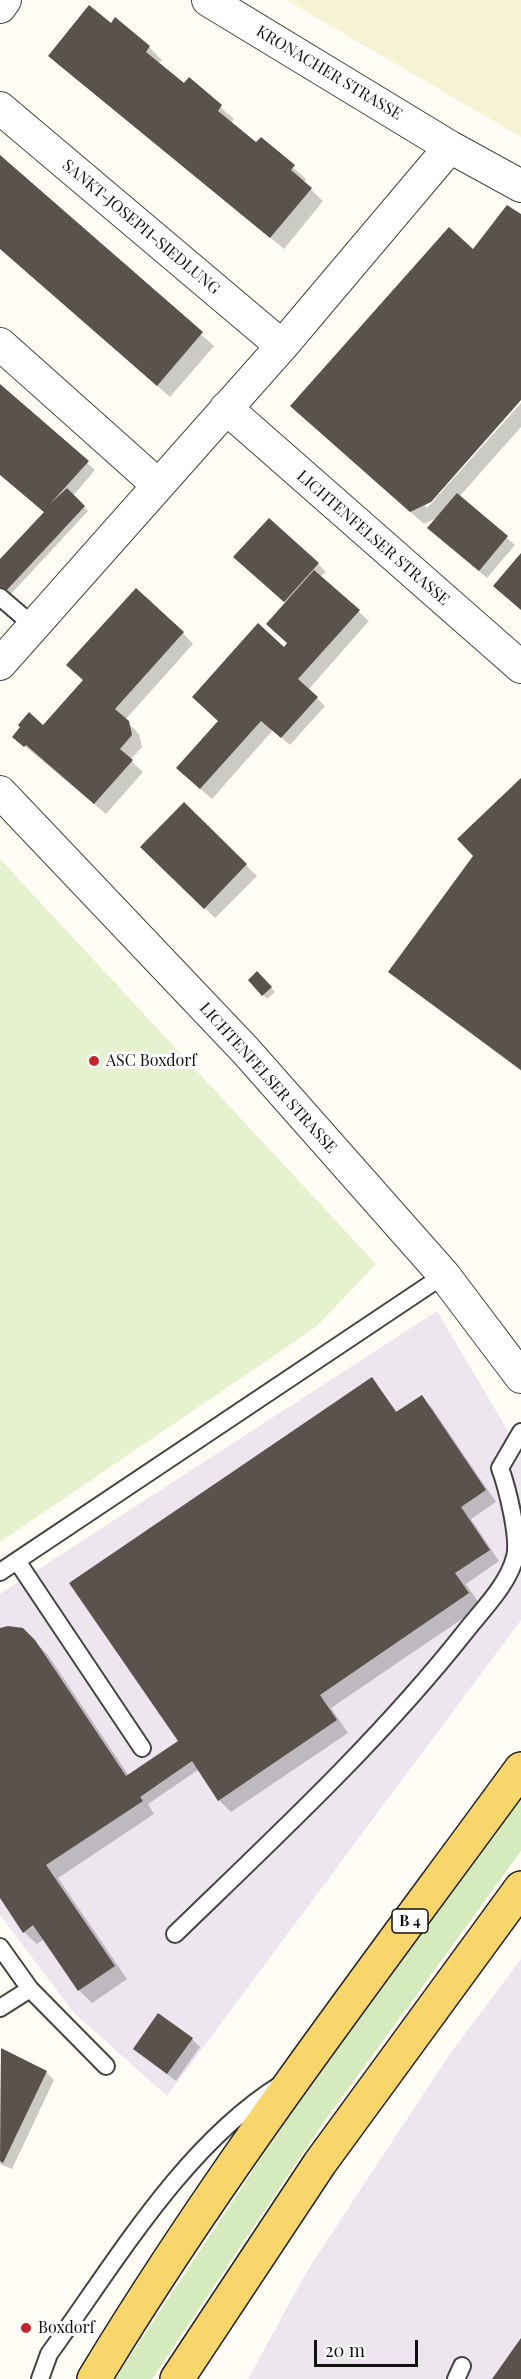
<!DOCTYPE html>
<html>
<head>
<meta charset="utf-8">
<style>
	body { margin:0 }
	#map { position:relative; width:521px; height:2379px; overflow:hidden; background:#fffdf5; font-family:"Playfair Display",serif }
	canvas { display:block }
	.scale { position:absolute; left:314px; top:2340px; width:104px; height:27px; box-sizing:border-box; border:3px solid #111; border-top:0; padding-left:8px; font-size:18px; line-height:21px; white-space:nowrap; color:#111; -webkit-text-stroke:4px #fff; paint-order:stroke }
</style>
</head>
<body>
<div id="map">
<canvas width="521" height="2379"></canvas>
<div class="scale">20 m</div>
</div>
<script>
const context = document.querySelector('canvas').getContext('2d');
context.lineJoin = 'round';
function fill(path, color) { context.fillStyle = color; context.fill(path, 'evenodd'); }
function trace(path, color, width, dash) { context.strokeStyle = color; context.lineWidth = width; context.lineCap = dash ? 'butt' : 'round'; context.setLineDash(dash || []); context.stroke(path); }
function label(font, color, halo, rows, align = 'center') {
  context.font = font + ' "Playfair Display",serif'; context.lineWidth = 6; context.setLineDash([]); context.textBaseline = 'middle'; context.strokeStyle = halo; context.fillStyle = color; for (const [text, x, y, turn = 0] of rows) {
    context.save(); context.translate(x, y); context.rotate((+turn || 0) * Math.PI / 180); context.textAlign = isNaN(turn) ? turn : align; if (halo) context.strokeText(text, 0, 0); context.fillText(text, 0, 0); context.restore();
  }
}
const industrial = new Path2D(`
	M437,1311l84,142v167l-354,476 -93,-83 -74,-98v-321z
	M521,1959v420h-273l59,-108 142,-216z`);
const farmland = new Path2D(`
	M286,0h235v137z`);
const green = new Path2D(`
	M521,1799v52l-200,275 -169,253h-37l180,-272z`);
const pitch = new Path2D(`
	M0,859l376,405 -60,63 -316,215z`);
const shadow = new Path2D(`
	M111,26l38,21 13,13 -4,4 26,21 5,-5 45,39 -3,4 25,21 5,-5 45,40 -2,4 19,18 -39,48 -234,-193z
	M0,157l214,189 -44,51 -170,-149z
	M521,216v182l-96,108 2,2 94,-105v24l-62,70 56,48 -28,33 -50,-42 1,-19 -14,7 -95,-85 144,-189z
	M0,386l95,84 -22,26 15,15 -78,84 -10,-9v-25l45,-48 -45,-39z
	M318,564l8,8 -6,5 49,44 -61,69 17,16 -35,39 -17,-15 -61,69 -23,-20 100,-136 -3,-40 -43,-38z
	M183,633l10,11 -68,76 14,14 3,13 -12,13 13,12 -37,42 -92,-77 30,-10z
	M521,781v290l-131,-99 85,-116z
	M184,804l73,72 -42,42 -72,-71z
	M257,973l18,19 -8,7 -17,-19z
	M372,1379l26,34 23,-16 11,11 64,94 -25,17 28,42 -33,23 15,22 -150,102 17,25 -117,79 -12,-12 -21,-30 -50,34 6,10 -96,64 69,101 -35,24 -13,-13 -35,-51 -7,5 -13,-12 -24,-36v-266l22,-1 26,26 81,121 50,-34z
	M192,2039l8,8 -24,34 -42,-32z
	M1,2050l45,22 8,8 -42,89 -12,-5z`);
const building = new Path2D(`
	M89,5l22,18 4,-6 35,29 -4,6 38,31 5,-6 33,28 -4,6 38,31 5,-5 34,28 -4,5 21,18 -42,50 -222,-182z
	M0,155l203,177 -46,54 -157,-137z
	M507,205l14,9v186l-90,102 -21,10 -120,-106 159,-179 24,22z
	M0,384l89,77 -39,43 17,-16 18,18 -80,86 -5,-4v-29l44,-47 -44,-37z
	M457,493l51,43 -29,35 -52,-43z
	M269,518l50,45 -35,39 -51,-45z
	M521,553v57l-28,-24z
	M314,570l46,40 -62,69 20,18 -37,41 -20,-17 -61,68 -24,-21 42,-47 -26,-24 66,-74 26,24 3,-4 -21,-19z
	M136,588l48,44 -69,77 14,12 3,14 -12,14 13,11 -39,44 -68,-59 -2,2 -12,-10 8,-10 -2,-2 11,-13 14,13 40,-45 -17,-15z
	M521,778v292l-133,-98 85,-116 -16,-17z
	M184,802l63,62 -43,45 -64,-62z
	M257,971l15,16 -10,9 -14,-16z
	M372,1377l24,35 26,-17 64,95 -25,17 29,43 -35,23 14,20 -149,102 17,25 -119,81 -26,-40 -52,36 3,4 -97,64 69,101 -37,25 -45,-66 -10,8 -23,-35v-270l8,-2 15,2 12,12 91,136 52,-35 -109,-158z
	M158,2013l35,25 -26,36 -34,-25z
	M1,2048l46,23 -44,92 -3,-2z
	M521,2338v41h-29z`);
const service = new Path2D(`
	M0,597l35,30
	M17,1561l125,187
	M0,1572l444,-297
	M175,1934c100,-97 203,-192 290,-302 17,-22 43,-47 50,-75 5,-19 -8,-70 -15,-89l21,-36
	M0,1947l30,42 76,77
	M0,2008l30,-19
	M40,2379l9,-25c66,-91 134,-208 231,-269
	M456,2379l6,-13`);
const minor = new Path2D(`
	M208,0l242,147 71,39
	M0,7l5,-7
	M0,108l282,238
	M0,344l158,141
	M226,408l295,259
	M0,664l282,-318 168,-199
	M0,792l246,259 198,224 77,102`);
const primary = new Path2D(`
	M94,2379c128,-212 281,-410 427,-610
	M177,2379l143,-216 201,-275`);
const markers = [
	[94,1061,6,"#c4262e"],
	[26,2328,6,"#c4262e"]
];
const shields = [
	[410,1921,36]
];
const shieldNames = [
	["B 4",410,1921]
];
const streetNames = [
	["KRONACHER STRASSE",329,73,31],
	["SANKT-JOSEPH-SIEDLUNG",141,227,40],
	["LICHTENFELSER STRASSE",373,538,41],
	["LICHTENFELSER STRASSE",268,1078,48]
];
const poiNames = [
	["ASC Boxdorf",106,1061],
	["Boxdorf",38,2328]
];
fill(industrial, '#eee6ef');
fill(farmland, '#f6f3d4');
fill(green, '#d5ebbd');
fill(pitch, '#e6f2cf');
fill(shadow, '#0003');
fill(building, '#5a524d');
trace(service, '#444', 20);
trace(minor, '#444', 34);
trace(primary, '#222', 36);
trace(service, '#fff', 16);
trace(minor, '#fff', 32);
trace(primary, '#f9d66b', 33);
for (const [x, y, r, color] of markers) { const dot = new Path2D(); dot.arc(x, y, r, 0, 2 * Math.PI); context.fillStyle = color; context.fill(dot); trace(dot, '#fff', 2); }
for (const [x, y, w] of shields) { const box = new Path2D(); box.roundRect(x - w / 2, y - 12, w, 24, 4.5); context.fillStyle = '#fff'; context.fill(box); trace(box, '#111', 1.5); }
label('bold 15px', '#111', null, shieldNames);
label('16px', '#111', '#fff', streetNames);
label('16px', '#111', '#fff', poiNames, 'left');
</script>
</body>
</html>
